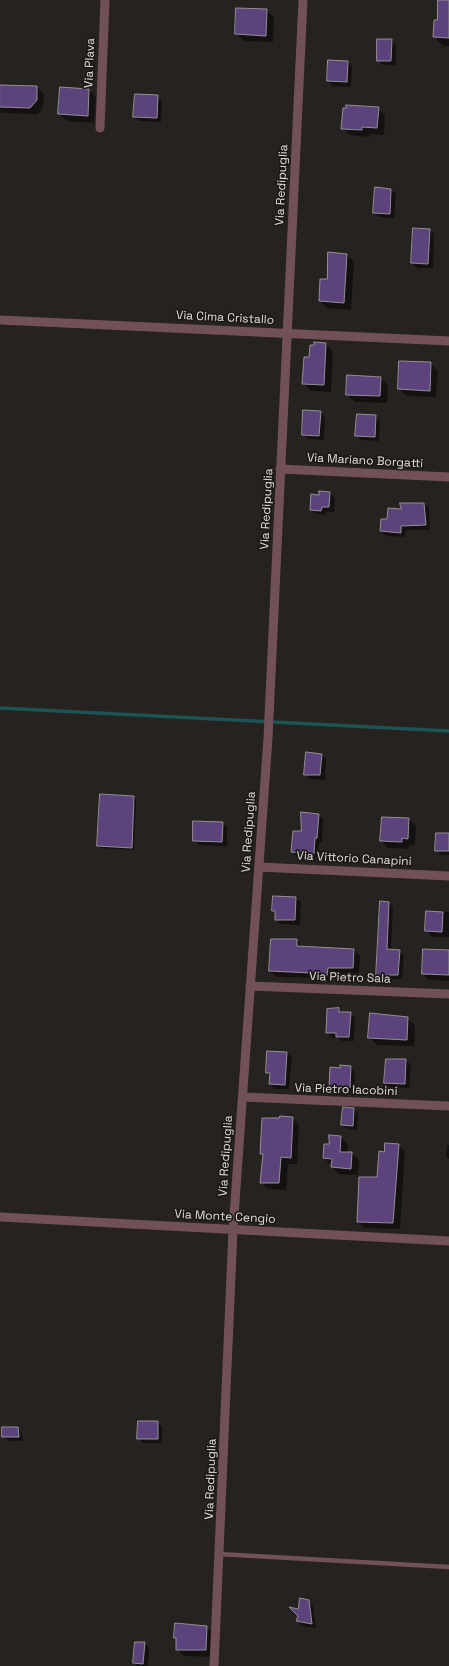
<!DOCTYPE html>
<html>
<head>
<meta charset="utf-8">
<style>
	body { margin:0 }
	canvas { display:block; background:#26221f }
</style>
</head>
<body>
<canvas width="449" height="1666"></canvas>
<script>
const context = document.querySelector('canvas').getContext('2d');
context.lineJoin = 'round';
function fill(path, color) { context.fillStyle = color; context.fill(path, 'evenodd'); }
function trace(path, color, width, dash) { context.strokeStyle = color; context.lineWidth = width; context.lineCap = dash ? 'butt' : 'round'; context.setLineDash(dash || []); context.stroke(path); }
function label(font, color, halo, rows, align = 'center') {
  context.font = font + ' "Space Grotesk",sans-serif'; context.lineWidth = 3.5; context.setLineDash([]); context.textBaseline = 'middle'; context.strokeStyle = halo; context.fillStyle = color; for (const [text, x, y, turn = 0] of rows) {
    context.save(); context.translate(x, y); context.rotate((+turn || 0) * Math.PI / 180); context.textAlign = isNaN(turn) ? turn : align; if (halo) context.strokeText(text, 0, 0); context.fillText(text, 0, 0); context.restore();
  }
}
const shadow = new Path2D(`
	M439,0h10v46h-6l-9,-9 4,-16z
	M266,10l8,7 -1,25 -29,-1 -8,-7z
	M392,40l4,5v20h-13l-5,-5z
	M329,61l18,1 5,4 -1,21 -18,-1 -5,-5z
	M0,86l37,1 7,7 -1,13 -5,7 -36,-1 -2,-2z
	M88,90l8,7 -2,26 -27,-2 -8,-7z
	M157,96l5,5 -1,21 -22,-1 -5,-5z
	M378,108l7,7 -1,20 -15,-1v3l-19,-2 -8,-7z
	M391,190l5,4 -2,24 -15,-1 -5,-4z
	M430,230l4,4 -1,34h-16l-5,-5z
	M347,255l7,7 -3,48 -24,-2 -7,-7 8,-21z
	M326,344l7,7 -2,41 -20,-1 -8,-8 7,-25z
	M430,363l8,8 -2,26 -30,-1 -7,-8z
	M380,378l8,7 -1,18 -32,-1 -8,-7z
	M321,412l4,5 -1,23 -16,-1 -5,-5z
	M376,416l4,5 -1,20 -18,-1 -5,-5z
	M330,493l5,5 -1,14 -8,-1v4l-10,-1 -5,-4 9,-14z
	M424,504l5,4 1,22h-24l-1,7 -19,-1 -5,-5 7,-11 14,-10z
	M321,754l5,5 -1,21 -15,-1 -5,-5z
	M101,795l33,2 2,2 -2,51 -34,-2 -2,-2z
	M318,815l5,4 -1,23h-3l-1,16 -21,-1 -5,-5 2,-20h8z
	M409,819l7,7 -1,20 -6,-1v4l-21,-1 -7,-8z
	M223,823l4,4v19l-28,-1 -5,-5z
	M449,834v21h-8l-5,-5z
	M274,897l22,1 5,4 -1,23 -20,-1 -4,-5v-5l-3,-3z
	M389,903l4,4 -2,43 8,1 5,4 -2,24h-10v3l-11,-1 -4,-4z
	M427,912h22v25h-17l-6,-7z
	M297,940l6,7 51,3 6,6 -1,17h-26v9l-15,-1 -3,-3 -39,-1 -6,-6z
	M449,951v30l-20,-1 -6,-6z
	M339,1009l4,4h7l5,5 -1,23h-12l-4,-3h-6l-5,-5 1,-23z
	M408,1018l7,7 -1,21 -37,-1 -8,-8z
	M268,1052l19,1 5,4 -3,32h-14l-5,-5 1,-7 -4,-5z
	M406,1060l5,5 -2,23 -19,-1 -5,-4z
	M351,1067l4,5 -1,20 -19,-1 -5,-5z
	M354,1109l4,5 -1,16 -10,-1 -5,-4z
	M293,1118l6,7 -2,39h-9l-2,26 -18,-1 -7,-6 3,-27 -3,-3z
	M341,1137l7,7 -1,9h5l7,7 -1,15 -19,-1 -15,-16 6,-13z
	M398,1145l7,6 -5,78 -35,-1 -7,-6 20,-44 7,-25z
	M447,1145h2v14l-3,-2z
	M158,1422l4,5v16h-19l-5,-5z
	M17,1428l5,5 1,8h-15l-5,-5z
	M308,1601l5,5 3,22 -14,-2 -5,-5z
	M206,1627l8,7 -1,23 -29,-1 -7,-7v-10l-2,-2z
	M145,1643l4,5 -1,18h-11l-3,-3z`);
const stream = new Path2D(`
	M0,708l449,23`);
const building = new Path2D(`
	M438,0h11v38l-16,-1 1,-17h3z
	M236,8l31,1 -1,27 -31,-2z
	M377,39h15l-1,22h-14z
	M328,60l20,1 -1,21 -20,-1z
	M0,85l37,1v14l-7,8 -30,-1z
	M60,87l29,2 -1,27 -30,-2z
	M135,94l23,1 -1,23 -24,-1z
	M346,105l33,2 -2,21 -15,-1v3l-21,-1 2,-21h3z
	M375,187l16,2 -1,25 -17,-1z
	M413,228l17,1 -2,35 -17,-1z
	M328,252l19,2 -3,49 -25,-2 1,-22h7z
	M314,342l12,1 -2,42 -22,-1 2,-27h5l1,-12h4z
	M399,361l32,1 -1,29 -32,-2z
	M347,375l34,2 -1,19 -34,-1z
	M303,410l18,1 -2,25 -17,-1z
	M357,414l19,1 -1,22 -20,-1z
	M319,491l11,1 -1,15h-7l-1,4 -11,-1 1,-16 8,1z
	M400,503h24l2,22 -25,1v7l-21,-2 1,-12h6l1,-11 13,1z
	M306,752l16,2 -2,21h-16z
	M100,794l34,2 -2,52 -35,-2z
	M301,812l18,2 -2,24h-2l-1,16 -23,-2 2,-21h8z
	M382,817l27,1 -1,21 -6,-1v4l-22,-1z
	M193,821l30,1 -1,20 -29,-1z
	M436,833h13v18h-14z
	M273,896l23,1 -1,23h-20v-9h-3z
	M380,901l9,1 -2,47 13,1 -2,25h-10v2h-12z
	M426,911l17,1 -1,20 -17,-1z
	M271,939h26v7l57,3 -1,19h-25l-1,8h-16v-3l-42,-2z
	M423,949l26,1v25l-27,-1z
	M339,1008v4h12l-2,25h-13v-4h-10l1,-24z
	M370,1013l38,4 -1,23 -39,-2z
	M267,1051l20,1 -2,33 -16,-1 1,-11h-4z
	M386,1059h20l-1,25 -21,-1z
	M340,1065l11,1 -1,22 -21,-1 1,-20 10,1z
	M343,1107l11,1 -1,18 -12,-1z
	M280,1116l13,1 -2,41 -10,-1 -2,26h-19l3,-29h-3l2,-36h17z
	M329,1135l12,1 -1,16h12l-1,17 -20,-2 1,-8 -9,-1 1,-14h5z
	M385,1143l14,1 -6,79 -36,-1 2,-45h18l2,-26 5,1z
	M138,1421h20v18h-21z
	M2,1427h16l1,10h-17z
	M300,1598l9,2 3,24 -16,-3 2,-5 -9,-9 9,2z
	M175,1623l32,3 -1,24h-30v-12h-2z
	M135,1642h10l-2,22 -10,-1z`);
const lane = new Path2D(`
	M219,1554l230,13`);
const street = new Path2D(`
	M100,128l5,-128
	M0,320l449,21
	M280,469l169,8
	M259,867l190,9
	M250,986l199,8
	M243,1097l206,9
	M0,1217l449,24
	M214,1666l19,-436 35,-492 35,-738`);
const streetNames = [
	["Via Plava",90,63,-88],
	["Via Redipuglia",282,185,-87],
	["Via Cima Cristallo",225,318,3],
	["Via Mariano Borgatti",365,461,3],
	["Via Redipuglia",267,509,-87],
	["Via Redipuglia",249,832,-86],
	["Via Vittorio Canapini",354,859,3],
	["Via Pietro Sala",350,978,2],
	["Via Pietro Iacobini",346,1090,2],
	["Via Redipuglia",226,1156,-86],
	["Via Monte Cengio",225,1217,3],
	["Via Redipuglia",211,1479,-88]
];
fill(shadow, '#0007');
trace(stream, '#1c5355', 3.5);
fill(building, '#5d437b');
trace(building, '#918f94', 1);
trace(lane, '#715157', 4.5);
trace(street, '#715157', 9);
label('12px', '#e0dddb', '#1c1916', streetNames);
</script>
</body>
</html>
